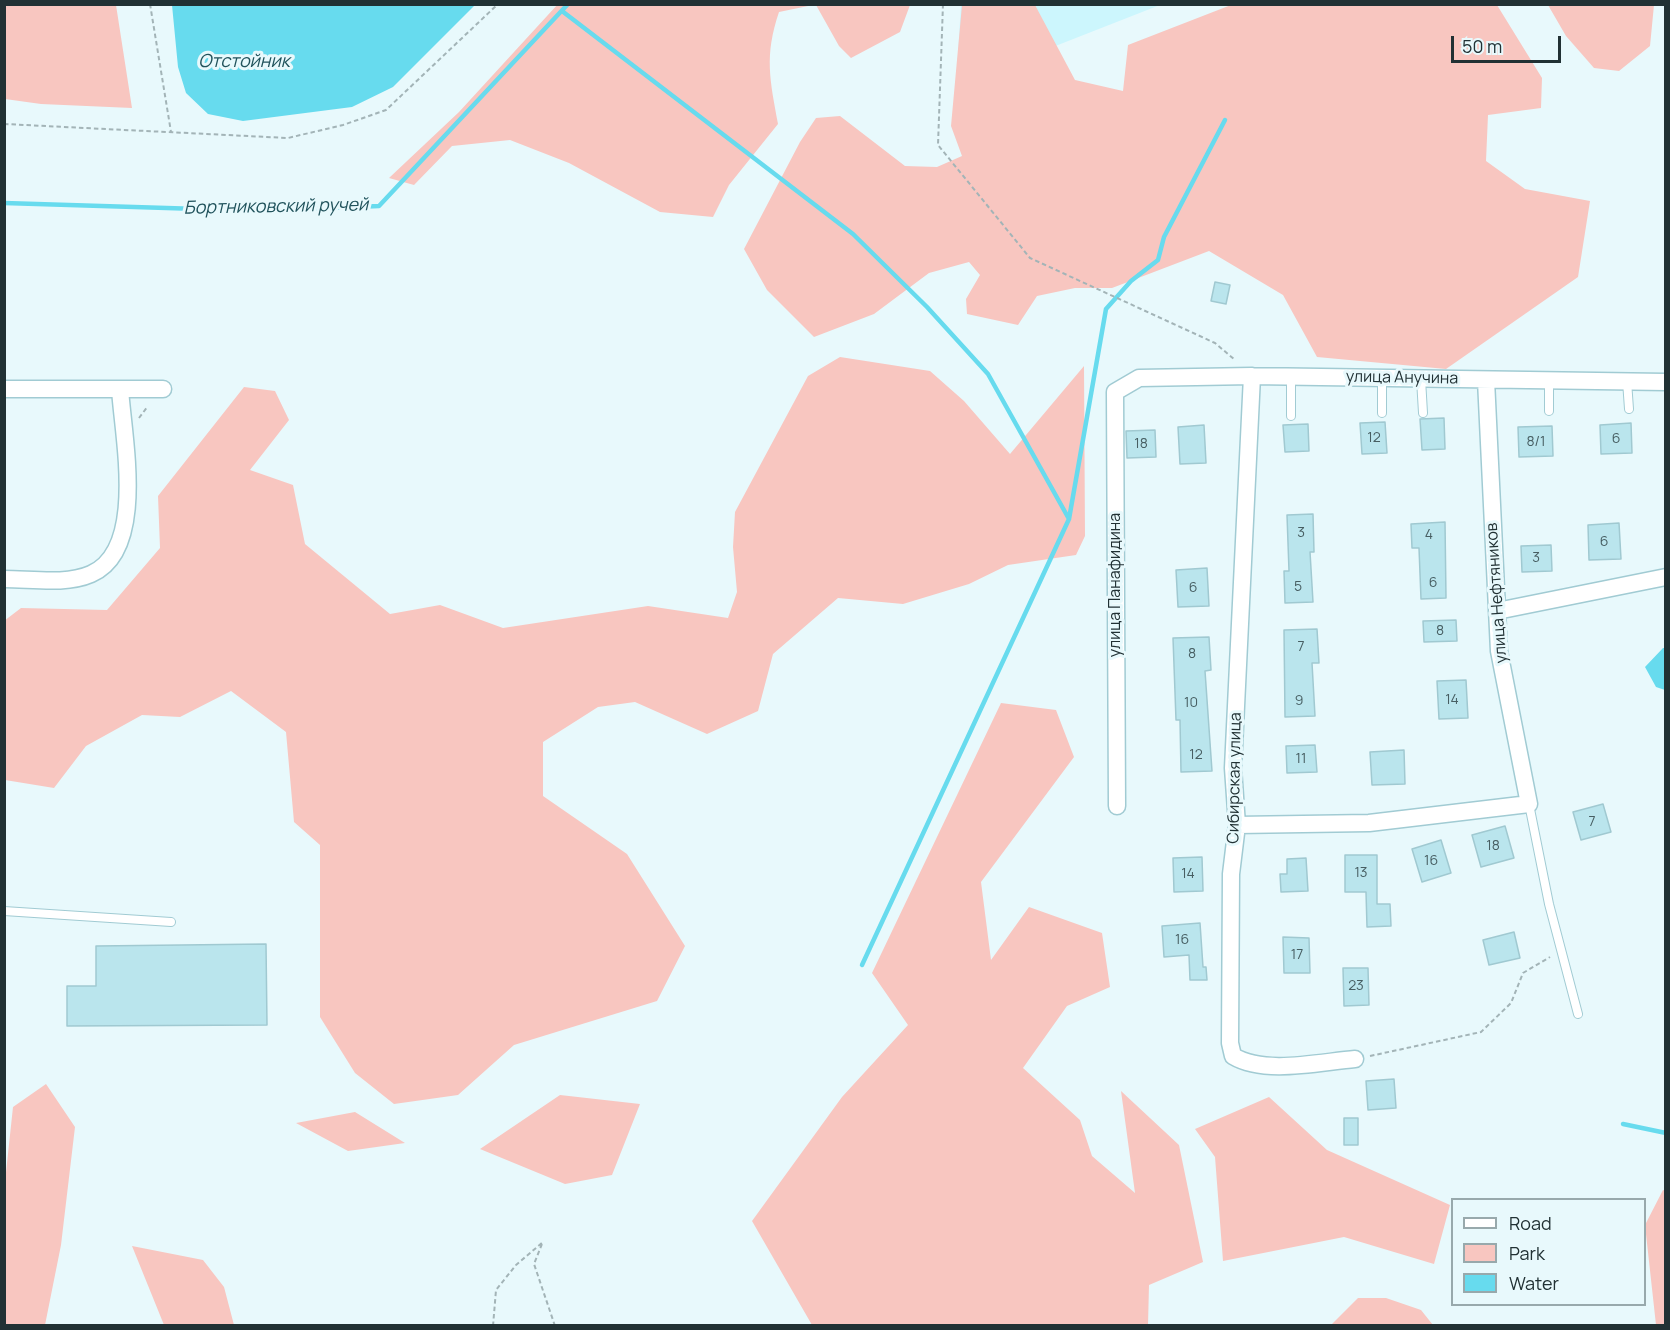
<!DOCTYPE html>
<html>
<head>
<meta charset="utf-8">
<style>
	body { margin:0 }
	#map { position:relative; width:1670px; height:1330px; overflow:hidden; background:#e8f9fc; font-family:Manrope,sans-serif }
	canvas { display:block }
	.frame { position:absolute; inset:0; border:6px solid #213134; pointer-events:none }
	.legend { position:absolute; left:1451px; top:1198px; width:195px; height:108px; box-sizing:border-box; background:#e8f9fc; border:2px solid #98a9ac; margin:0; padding:8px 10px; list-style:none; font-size:18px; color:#213134 }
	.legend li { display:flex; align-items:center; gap:12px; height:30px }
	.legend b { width:30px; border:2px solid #98a9ac }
	.scale { position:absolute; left:1451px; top:36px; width:110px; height:27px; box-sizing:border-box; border:3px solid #213134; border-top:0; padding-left:8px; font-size:18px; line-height:21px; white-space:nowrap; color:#213134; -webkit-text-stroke:4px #e8f9fc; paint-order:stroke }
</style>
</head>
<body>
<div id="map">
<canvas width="1670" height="1330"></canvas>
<div class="frame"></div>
<ul class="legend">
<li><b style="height:8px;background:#fff"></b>Road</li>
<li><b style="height:16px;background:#f8c6c0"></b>Park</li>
<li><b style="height:16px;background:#67dbee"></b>Water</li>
</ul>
<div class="scale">50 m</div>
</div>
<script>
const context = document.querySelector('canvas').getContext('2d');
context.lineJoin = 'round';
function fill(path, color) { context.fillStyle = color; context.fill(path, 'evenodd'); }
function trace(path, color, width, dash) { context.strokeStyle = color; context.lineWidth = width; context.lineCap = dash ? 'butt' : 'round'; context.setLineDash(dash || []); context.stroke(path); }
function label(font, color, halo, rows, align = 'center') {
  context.font = font + ' Manrope,sans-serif'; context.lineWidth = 6; context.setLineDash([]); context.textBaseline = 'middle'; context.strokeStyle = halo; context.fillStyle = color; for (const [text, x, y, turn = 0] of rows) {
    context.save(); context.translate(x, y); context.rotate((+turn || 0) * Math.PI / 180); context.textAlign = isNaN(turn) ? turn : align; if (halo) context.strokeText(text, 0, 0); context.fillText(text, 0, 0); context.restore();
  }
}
const built = new Path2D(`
	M961,5h199l-204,80z`);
const green = new Path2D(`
	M558,4l255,1 -34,7c-15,44 -9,68 -1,112l-49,61 -16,32 -53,-5 -91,-49 -59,-23 -58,6 -38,39 -25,-7 70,-66z
	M4,5h112l16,103 -91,-4 -36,-5z
	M816,5h94l-10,27 -49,26 -12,-12z
	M962,5h73l40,75 48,11 5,-46 103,-40h266l45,73 -1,30 -53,7 -2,46 39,28 65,12 -12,76 -132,92 -129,-12 -34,-62 -74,-44 -97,37h-37l-38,8 -19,29 -51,-11 -1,-15 14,-24 -11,-13 -40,11 -55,41 -60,23 -47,-47 -23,-41 56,-107 16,-24 24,-2 65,50 32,1 25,-11 -11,-30z
	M1548,5h106l-4,41 -31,25 -25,-3 -28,-32z
	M840,357l90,14 34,30 46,53 74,-88 1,170 -9,19 -68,10 -39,19 -66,20 -65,-6 -65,56 -15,57 -51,23 -72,-32 -37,5 -55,35v54l84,58 58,92 -28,55 -143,44 -56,50 -64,9 -39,-31 -35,-56v-172l-26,-23 -8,-90 -55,-41 -51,26 -38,-2 -56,31 -32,42 -49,-8 -1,-159 17,-13 86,2 53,-62 -2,-52 86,-109 31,4 14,29 -39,50 43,15 12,59 85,70 50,-9 63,23 145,-22 80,12 9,-26 -4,-45 2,-35 73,-136z
	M1001,703l55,7 18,47 -93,125 10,78 38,-53 73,26 8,54 -43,19 -44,62 57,52 12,36 43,37 -14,-102 58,54 24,117 -54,23 -1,40h-336l-60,-104 90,-124 66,-72 -36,-52z
	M46,1084l29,43 -14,118 -16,80h-40l-1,-134 9,-84z
	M560,1095l80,9 -28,71 -47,9 -85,-35z
	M1269,1097l58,53 123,55 -16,59 -90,-27 -121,24 -8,-104 -20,-28z
	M355,1112l50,31 -57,8 -52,-28z
	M1663,1190l3,1v134h-10l-11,-100z
	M132,1246l71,14 21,27 10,38h-70z
	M1358,1298h28l35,12 12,15h-102z`);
const water = new Path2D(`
	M172,5v-1l303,1 -82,82 -41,20 -109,14 -35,-7 -22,-21 -8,-26z
	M1663,648h2v42l-9,-3 -11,-20z`);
const stream = new Path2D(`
	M562,11l291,223 74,73 61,67 81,145
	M4,203l260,8 115,-5 189,-202
	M862,965l207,-446 37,-210 25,-28 27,-21 6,-23 61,-117
	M1623,1124l43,9`);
const building = new Path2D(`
	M1215,282l15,3 -4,19 -15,-3z
	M1444,418l1,31 -23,1 -2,-31z
	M1385,422l2,31 -25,1 -2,-31z
	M1631,423l1,30 -31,1 -1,-29z
	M1308,424l1,27 -24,1 -2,-27z
	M1204,425l2,38 -26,1 -2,-37z
	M1552,426l1,30 -34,1 -1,-30z
	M1155,430l1,27 -29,1 -1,-27z
	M1313,514l1,38h-4l3,50 -28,1 -1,-32h5l-2,-56z
	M1445,522l1,76 -25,1 -2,-51h-7l-1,-24z
	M1619,523l2,36 -32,1 -1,-35z
	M1551,545l1,26 -30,1 -1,-26z
	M1207,568l2,38 -31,1 -2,-37z
	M1456,620l1,21 -33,1 -1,-21z
	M1317,629l2,34h-7l3,53 -30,1 -1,-87z
	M1209,637l2,33 -6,1 7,100 -31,1 -1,-52h-4l-3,-82z
	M1466,680l2,38 -29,1 -2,-38z
	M1315,745l2,27 -30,1 -1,-27z
	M1404,750l1,34 -33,1 -2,-33z
	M1603,804l8,28 -30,8 -8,-28z
	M1505,826l9,32 -33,9 -9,-32z
	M1441,840l10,33 -29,9 -10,-33z
	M1345,855h32v49h13l1,22 -24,1 -1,-35h-21z
	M1202,857l1,34 -29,1 -1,-34z
	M1306,858l2,33 -27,1 -1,-18h7v-15z
	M1200,923l3,44h3l1,13h-17l-1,-25 -25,2 -2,-31z
	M1514,932l6,26 -31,7 -6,-25z
	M1283,937l26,1 1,35h-26z
	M266,944l1,81 -200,1v-40h29v-40z
	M1343,968h25l1,37 -25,1z
	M1394,1079l2,29 -28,2 -2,-29z
	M1344,1118h14v27h-14z`);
const path = new Path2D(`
	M150,4l21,128
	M943,4l-5,141 92,113 185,85 20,17
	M4,124l284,14 55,-13 43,-15 112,-106
	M139,418l9,-12
	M1370,1056l111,-24 30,-29 12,-30 27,-16
	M542,1244l-8,20 21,62
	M493,1326l3,-36 20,-25 27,-23`);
const lane = new Path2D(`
	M1291,376v40
	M1421,379l2,34
	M1549,380v31
	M1627,381l2,28
	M1382,413v-35
	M1529,804l20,100 29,110
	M4,911l167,11`);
const street = new Path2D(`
	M1252,376l-19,392 4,57 -6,49 -1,169 3,13c32,19 86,6 122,3
	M4,389h159
	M4,579c28,0 62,6 87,-5 56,-24 32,-137 29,-185
	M1497,611l169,-34
	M1117,806l-2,-414 24,-14 113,-2 414,6
	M1237,825l132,-2 160,-19 -30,-153 -13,-271`);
const numberNames = [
	["12",1374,438],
	["6",1616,439],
	["8/1",1536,442],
	["18",1141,444],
	["3",1301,533],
	["4",1429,535],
	["6",1604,542],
	["3",1536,558],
	["6",1433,583],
	["5",1298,587],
	["6",1193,588],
	["8",1440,631],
	["7",1301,647],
	["8",1192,654],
	["14",1452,700],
	["9",1299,701],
	["10",1191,703],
	["12",1196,755],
	["11",1301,759],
	["7",1592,822],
	["18",1493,846],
	["16",1431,861],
	["13",1361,873],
	["14",1188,874],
	["16",1182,940],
	["17",1297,955],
	["23",1356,986]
];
const streetNames = [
	["улица Анучина",1402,378,1],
	["улица Панафидина",1116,585,-90],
	["улица Нефтяников",1497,593,-94],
	["Сибирская улица",1235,778,-89]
];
const waterNames = [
	["Отстойник",244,62],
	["Бортниковский ручей",276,207,-1]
];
fill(built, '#ccf6fd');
fill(green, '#f8c6c0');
fill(water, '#67dbee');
trace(stream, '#67dbee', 4.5);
fill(building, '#bae5ed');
trace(building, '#a0c9d1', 1.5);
trace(lane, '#a1cbd3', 10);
trace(street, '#a1cbd3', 19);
trace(path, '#a3b4b7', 2, [4.5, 3]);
trace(lane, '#fff', 8);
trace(street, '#fff', 16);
label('14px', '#475e62', null, numberNames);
label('16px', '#213134', '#e8f9fc', streetNames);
label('italic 18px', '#21535c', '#e8f9fc', waterNames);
</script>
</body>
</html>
